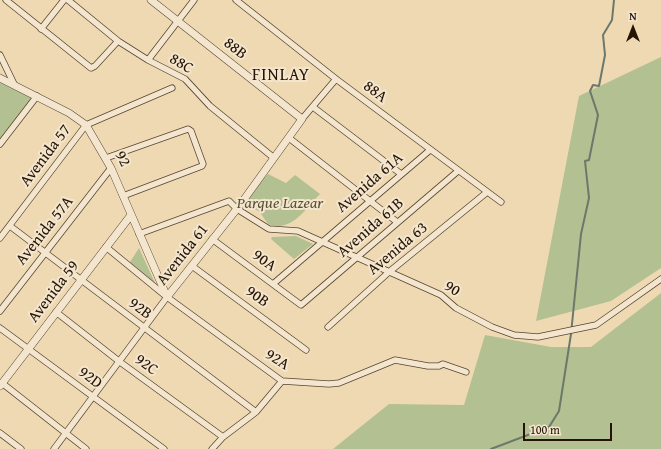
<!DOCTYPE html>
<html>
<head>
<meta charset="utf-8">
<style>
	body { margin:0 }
	#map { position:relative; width:661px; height:449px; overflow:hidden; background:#eed9b3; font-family:"Gentium Book Plus",serif }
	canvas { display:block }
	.north { position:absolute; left:613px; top:8px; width:40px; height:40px; -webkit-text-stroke:3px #f4e6ce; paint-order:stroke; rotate:0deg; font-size:11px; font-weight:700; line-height:16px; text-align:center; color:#251404 }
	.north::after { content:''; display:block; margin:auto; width:14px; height:18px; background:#251404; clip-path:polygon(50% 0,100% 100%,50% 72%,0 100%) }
	.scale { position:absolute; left:523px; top:423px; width:89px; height:18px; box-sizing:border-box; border:2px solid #251404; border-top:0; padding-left:5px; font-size:12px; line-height:14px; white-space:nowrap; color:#251404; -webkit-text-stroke:3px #f4e6ce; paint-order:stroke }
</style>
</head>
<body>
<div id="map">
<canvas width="661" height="449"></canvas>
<div class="north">N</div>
<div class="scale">100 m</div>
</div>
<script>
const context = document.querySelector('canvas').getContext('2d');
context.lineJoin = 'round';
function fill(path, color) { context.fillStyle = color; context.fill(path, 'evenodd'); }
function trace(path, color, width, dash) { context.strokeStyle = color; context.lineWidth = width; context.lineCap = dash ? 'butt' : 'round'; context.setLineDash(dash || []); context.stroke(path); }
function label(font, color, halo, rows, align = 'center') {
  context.font = font + ' "Gentium Book Plus",serif'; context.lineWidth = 4; context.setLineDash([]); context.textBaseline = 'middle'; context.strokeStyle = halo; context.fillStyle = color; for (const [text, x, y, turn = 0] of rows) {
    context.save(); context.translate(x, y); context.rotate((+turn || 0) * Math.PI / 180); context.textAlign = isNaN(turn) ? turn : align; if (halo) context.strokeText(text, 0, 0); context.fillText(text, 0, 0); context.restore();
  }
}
const green = new Path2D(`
	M661,57v211l-50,33 -75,20 43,-225z
	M0,78l37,18 -37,48z
	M268,174l18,9 9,-8 25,19c-15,15 -28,39 -52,30l-9,-13 -17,-7z
	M296,236l17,8 -19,15 -23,-20 1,-2z
	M139,248l16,35 -25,-21z
	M661,293v156h-328l56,-45 75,1 21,-70 66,12h40z`);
const stream = new Path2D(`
	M491,449l58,-22 10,-16 12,-77 10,-100 8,-36 -4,-37 4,-1 9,-45 -8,-24 3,-6 6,1 6,-31 -2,-20 9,-15 2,-20`);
const minor = new Path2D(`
	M6,0l85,68 4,-2 23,-25
	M68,0l50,41 30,19 37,19 25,27 64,52
	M236,0l100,79 165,123
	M41,29l23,-29
	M0,55l14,29
	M148,60l46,-60
	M313,107l88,67
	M302,119l34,-40
	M289,138l108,84
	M0,144l37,-48
	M106,158l82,-29 3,2 12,33 -1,2 -79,30
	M10,226l246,186
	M139,234l90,-33 8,8 32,20 29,2 143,64 15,13 36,19 22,8 24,2 58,-12 65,-46
	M0,238l86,-113 86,-37
	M212,239l89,66 157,-134
	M106,247l61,50 115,84 47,3 10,-1 56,-23 33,6h11l4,-2 23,8
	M192,266l114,84
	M273,284l157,-134
	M0,311l111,-143
	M56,312l64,50 103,75
	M328,327l61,-55 97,-79
	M0,328l164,121
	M2,383l84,66
	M0,433l21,16
	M54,449l113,-152
	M212,449l11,-12 33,-25 26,-31`);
const tertiary = new Path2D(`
	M0,78l69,35 17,12 25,43 56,129 73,-92 62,-86 -151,-119
	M0,386l131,-171`);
const streetNames = [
	["88B",235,49,38],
	["88C",181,64,31],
	["88A",375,92,37],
	["Avenida 57",46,156,-53],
	["92",122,159,63],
	["Avenida 61A",370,183,-41],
	["Avenida 61B",371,228,-41],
	["Avenida 57A",45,231,-52],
	["Avenida 63",398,249,-40],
	["Avenida 61",183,255,-52],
	["90A",264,261,36],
	["90",452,289,33],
	["Avenida 59",54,292,-53],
	["90B",257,297,36],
	["92B",140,309,37],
	["92A",277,360,32],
	["92C",146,365,36],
	["92D",90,378,37]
];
const parkNames = [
	["Parque Lazear",280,204]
];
const neighbourhoodNames = [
	["FINLAY",281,76]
];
fill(green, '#b3c091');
trace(stream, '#6b786b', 2);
trace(minor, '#574530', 7);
trace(tertiary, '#574530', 8);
trace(minor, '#f4e6ce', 5.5);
trace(tertiary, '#f4e6ce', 7);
label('16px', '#251404', '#f4e6ce', streetNames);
label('italic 16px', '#575035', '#f4e6ce', parkNames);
context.letterSpacing = '1px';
label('17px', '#251404', '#f4e6ce', neighbourhoodNames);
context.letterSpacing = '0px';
</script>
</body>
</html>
